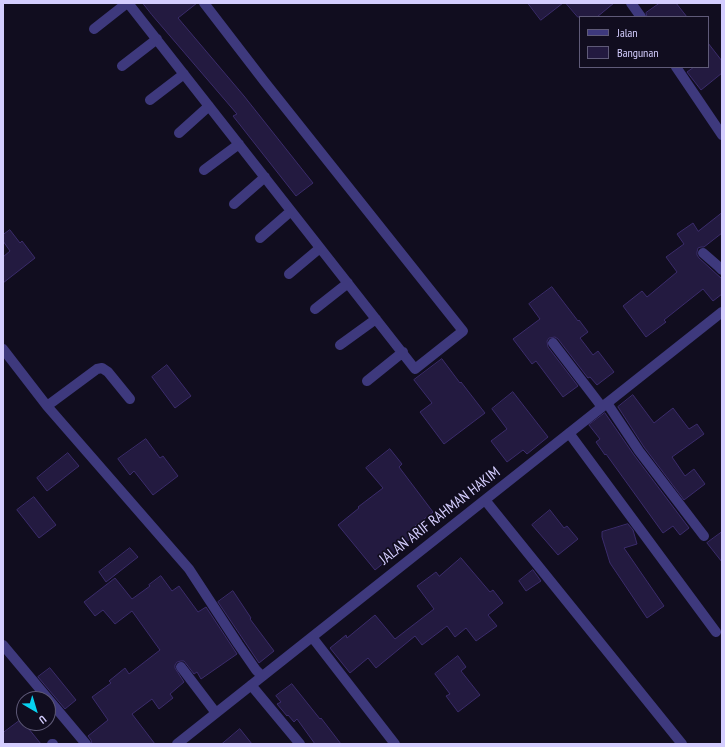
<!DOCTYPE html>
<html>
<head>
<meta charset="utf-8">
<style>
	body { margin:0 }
	#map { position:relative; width:725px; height:747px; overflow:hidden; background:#110d1f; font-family:"PT Sans Narrow",sans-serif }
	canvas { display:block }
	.frame { position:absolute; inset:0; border:4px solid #d4cdfe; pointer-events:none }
	.legend { position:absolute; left:579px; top:16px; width:130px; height:52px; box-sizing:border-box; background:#110d1f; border:1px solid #5f5a78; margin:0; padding:5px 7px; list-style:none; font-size:12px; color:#d4cdfe }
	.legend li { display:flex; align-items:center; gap:8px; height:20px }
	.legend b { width:20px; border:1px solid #5f5a78 }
	.north { position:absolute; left:16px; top:691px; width:40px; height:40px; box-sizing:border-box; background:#110d1f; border:1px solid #5f5a78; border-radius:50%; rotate:142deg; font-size:11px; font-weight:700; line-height:16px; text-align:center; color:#d4cdfe }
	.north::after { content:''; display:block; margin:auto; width:14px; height:18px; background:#07d2f0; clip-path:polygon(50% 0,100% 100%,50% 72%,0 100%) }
</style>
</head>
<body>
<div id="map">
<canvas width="725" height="747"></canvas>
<div class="frame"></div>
<ul class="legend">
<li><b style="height:5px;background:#3e397d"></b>Jalan</li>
<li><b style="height:11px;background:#231a40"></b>Bangunan</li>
</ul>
<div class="north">U</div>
</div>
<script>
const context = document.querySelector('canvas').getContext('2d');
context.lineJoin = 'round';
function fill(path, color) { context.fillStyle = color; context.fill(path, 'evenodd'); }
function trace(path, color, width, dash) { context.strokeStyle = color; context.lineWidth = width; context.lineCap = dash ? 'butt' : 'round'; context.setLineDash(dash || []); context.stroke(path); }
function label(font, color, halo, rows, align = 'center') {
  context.font = font + ' "PT Sans Narrow",sans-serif'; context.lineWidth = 3.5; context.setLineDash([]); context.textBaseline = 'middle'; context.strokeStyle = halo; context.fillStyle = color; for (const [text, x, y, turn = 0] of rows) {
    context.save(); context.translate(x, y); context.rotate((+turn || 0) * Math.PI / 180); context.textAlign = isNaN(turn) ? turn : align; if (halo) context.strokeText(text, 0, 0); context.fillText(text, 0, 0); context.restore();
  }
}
const building = new Path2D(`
	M143,3h54l-19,15 66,78 69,87 -17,13 -63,-80 4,-2 -85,-99z
	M528,3h35l-22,17z
	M566,3h48l-17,14h-19z
	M660,3h16l11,14h-40l-1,-4z
	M708,43l14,18v12l-21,17 -14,-18 7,-5h14z
	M722,213v20l-18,14h-3l-3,1 -1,4v3l2,3 23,21v15l-9,7 -10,-12 -39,31 2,2 -20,15 -23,-31 19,-15 5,6 30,-25 -11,-15 18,-13 -7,-10 16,-11 5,8z
	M10,230l10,13 2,-2 13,17 -32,25v-26l7,-6 -7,-10v-6z
	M552,287l26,34 1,-1 9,12 -8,6 13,17 5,-4 16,21 -17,13 -7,-8 -2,1 -30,-39 -3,-2 -6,1 -2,3 1,6 30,39 -15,11 -27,-36 -4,3 -19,-25 27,-20 -11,-15z
	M442,359l18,24 1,-1 24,31 -41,31 -24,-32 12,-9 -18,-23z
	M167,365l24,31 -16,12 -23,-31z
	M513,392l35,45 -21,17 -4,-4 -16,12 -16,-21 16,-12 -15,-20z
	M633,395l21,28 19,-15 16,21 8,-5 7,10 -32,23 13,19 9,-7 11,15 -21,16 -40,-53 -26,-40z
	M605,413l29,42 55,73 -9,7 -7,-9 -10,7 -57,-79 -1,1 -9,-13 4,-3 -11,-14z
	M146,439l14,19 3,-2 15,20 -25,19 -19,-24 -4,4 -12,-16z
	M390,449l12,15 -3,3 34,45 -18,14 4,6 -14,11 2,1 -32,26 -37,-45 21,-17 -1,-1 25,-19 -17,-20z
	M68,453l11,13 -32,25 -10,-13z
	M34,497l22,28 -17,13 -22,-28z
	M550,510l14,18 3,-2 11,13 -20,16 -26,-30z
	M628,524l5,6 4,14 -13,4 40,58 -17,12 -37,-55 -8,-26v-5z
	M722,532v30l-15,-19z
	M130,548l8,9 -32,25 -7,-10z
	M461,558l29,34 3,-2 10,13 -15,12 9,11 -21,15 -10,-13 -11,9 -8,-11 -25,19 -7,-9 -39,32 -8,-10 -18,15 -20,-25 16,-13 1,3 28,-23 20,24 39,-30 -17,-23 19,-14 3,4z
	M533,570l8,11 -15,10 -7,-10z
	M161,576l11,15 7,-5 19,26 8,-5 31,47 -36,25 -4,-7 -3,2 -10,-13h-3l-4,1 -2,3v3l9,14 -14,12 3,4 -14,11 -7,-10 -20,15 23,30h-63l-1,-4 -3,-4 20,-16 -16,-23 19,-14 -2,-2 16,-13 4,6 31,-24 -28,-39 -17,13 -12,-14 -8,6 -11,-14 31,-24 17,21 18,-13 -1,-1z
	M233,591l18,27 -1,1 24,32 -15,12 -41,-61z
	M458,656l8,11 -5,4 19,24 -22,17 -12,-16 4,-2 -15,-20z
	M50,668l26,32 -11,9 -27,-32z
	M292,684l28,35 1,-1 20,26h-26l-18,-25 -3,3 -6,-7 -1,1 -10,-12 4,-2 -5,-6z
	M22,719l2,4 17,21h-38v-11z
	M240,729l12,15h-30z`);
const street = new Path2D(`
	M128,3l287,366 48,-38 -199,-250 -60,-78
	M631,3l10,14
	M94,29l33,-26
	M122,66l35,-27
	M676,67l46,68
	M150,100l34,-26
	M179,133l30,-27
	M204,170l35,-26
	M234,204l31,-27
	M260,238l31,-27
	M703,253l15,13 4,4
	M289,274l31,-26
	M315,309l33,-26
	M553,343l49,64
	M340,345l36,-26
	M3,349l44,57 142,163 49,75 18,26 6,6
	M367,381l36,-29
	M607,403l32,48 65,85
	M47,406l50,-37 5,-1 6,4 22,27
	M569,433l147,199
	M485,500l197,244
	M312,637l83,107
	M3,645l83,99
	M181,667l35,46
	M251,685l49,59
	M52,744h1
	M177,744l545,-432`);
const streetNames = [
	["JALAN ARIF RAHMAN HAKIM",440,516,-38]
];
fill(building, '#231a40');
trace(building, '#3b2c6b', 1);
trace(street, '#3e397d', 10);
label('15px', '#d4cdfe', '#110d1f', streetNames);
</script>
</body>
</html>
